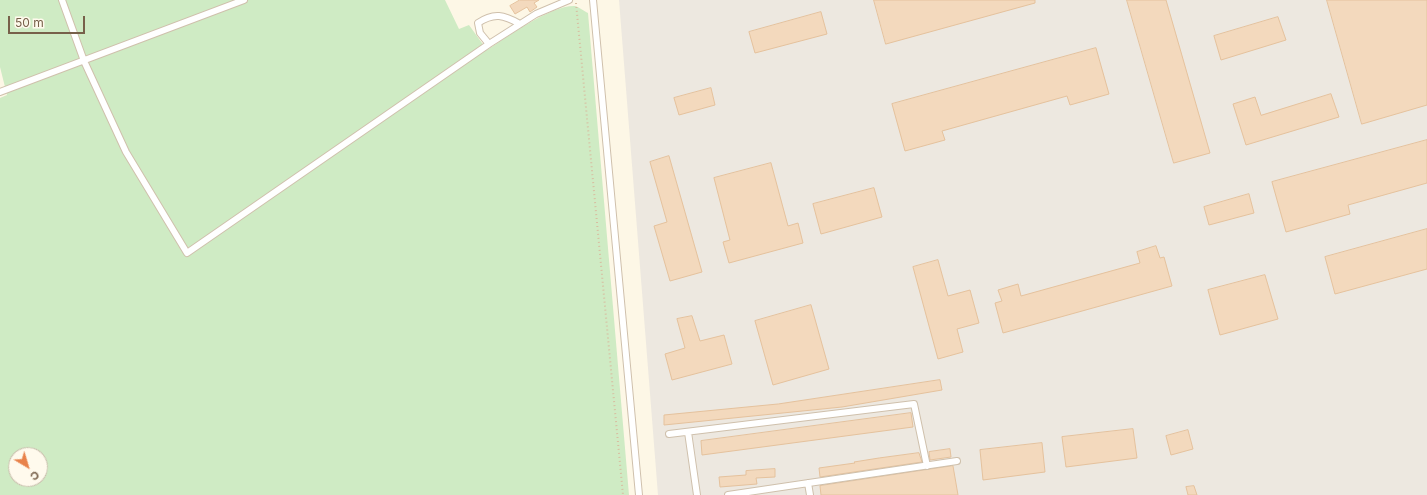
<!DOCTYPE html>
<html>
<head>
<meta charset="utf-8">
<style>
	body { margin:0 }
	#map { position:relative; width:1427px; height:495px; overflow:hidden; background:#fdf7e6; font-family:Inter,sans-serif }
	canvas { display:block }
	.north { position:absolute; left:8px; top:447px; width:40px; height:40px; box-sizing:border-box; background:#fffaed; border:1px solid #c9bcac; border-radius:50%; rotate:142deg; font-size:11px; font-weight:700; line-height:16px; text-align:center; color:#77604a }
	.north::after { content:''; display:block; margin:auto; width:14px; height:18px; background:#e8824a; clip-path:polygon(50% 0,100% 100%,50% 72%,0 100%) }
	.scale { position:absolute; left:8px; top:16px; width:77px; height:18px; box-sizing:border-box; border:2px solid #77604a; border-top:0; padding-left:5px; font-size:12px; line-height:14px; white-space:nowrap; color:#77604a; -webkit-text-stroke:3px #fffaed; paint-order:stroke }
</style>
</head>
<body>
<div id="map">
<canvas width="1427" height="495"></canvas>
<div class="north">С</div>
<div class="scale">50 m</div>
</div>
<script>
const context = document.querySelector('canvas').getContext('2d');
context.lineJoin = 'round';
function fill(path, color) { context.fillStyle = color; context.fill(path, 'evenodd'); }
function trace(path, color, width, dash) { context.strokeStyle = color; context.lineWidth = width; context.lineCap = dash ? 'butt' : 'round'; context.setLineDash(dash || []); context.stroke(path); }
const industrial = new Path2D(`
	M619,0h808v495h-769z`);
const green = new Path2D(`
	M0,0h445l14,29 10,-4 18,25c20,-13 64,-45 88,-44 4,1 9,5 13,7l41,482h-629v-397l7,-3 -7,-28zM16,455h24v24h-24z`);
const building = new Path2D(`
	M520,0h19l-5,3 3,4 -7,5 -3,-5 -12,7 -5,-8z
	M874,0h161v3l-149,41z
	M1127,0h39l44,153 -36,10z
	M1327,0h100v105l-65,19z
	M821,12l6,22 -72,19 -6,-21z
	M1278,17l8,23 -65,20 -7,-24z
	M1096,48l13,46 -39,11 -3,-9 -125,35 3,9 -40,11 -13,-47z
	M711,88l4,17 -36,10 -5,-17z
	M1331,94l8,23 -93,28 -13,-41 22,-7 6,18z
	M1427,140v43l-79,22 2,9 -64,18 -14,-50z
	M669,156l33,116 -32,9 -16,-55 13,-4 -17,-60z
	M771,163l17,63 10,-3 5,20 -74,20 -6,-21 7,-2 -16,-62z
	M874,188l8,29 -61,17 -8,-30z
	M1249,194l5,19 -45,12 -5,-18z
	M1427,229v40l-92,25 -10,-37z
	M1156,246l4,12 4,-1 8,29 -169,47 -8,-30 7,-2 -4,-11 20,-6 3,12 119,-33 -3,-11z
	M938,260l10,36 22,-6 9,33 -22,6 6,23 -25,7 -25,-92z
	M1265,275l13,44 -58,16 -12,-45z
	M811,305l18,64 -56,16 -18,-64z
	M692,316l8,25 24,-6 8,29 -60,16 -7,-26 20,-6 -8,-29z
	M940,380l2,10 -100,17 -178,18v-10l114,-11z
	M911,413l2,14 -211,28 -1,-14z
	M1133,429l4,29 -71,9 -4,-30z
	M1188,430l5,19 -22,6 -5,-19z
	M1042,443l3,29 -62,8 -3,-30z
	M950,449l1,8 -21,3 -1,-8z
	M919,453l3,9 -102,15 -1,-9 36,-5 -1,-1 25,-4z
	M953,466l5,29h-137l-1,-9z
	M775,469v8l-19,1 1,6 -37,3 -1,-10 27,-2v-4z
	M1194,486l3,9h-9l-2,-8z`);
const path = new Path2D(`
	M576,3l47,492`);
const lane = new Path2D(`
	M62,0l22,61 42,91 61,101 302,-209 47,-30 33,-14
	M593,0l46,495
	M489,44l-9,-11 -2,-10c16,-11 26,-8 42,1
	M0,92l244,-92
	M688,432l9,63
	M669,434l245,-30 13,62
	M808,483l2,12
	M728,495l229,-34`);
fill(industrial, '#ede8e0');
fill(green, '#cfebc4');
fill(building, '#f3d9bd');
trace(building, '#e5c29d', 1);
trace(lane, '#cfc0ac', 8);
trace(path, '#d8bda0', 2, [1, 3]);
trace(lane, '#fff', 6);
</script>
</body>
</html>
